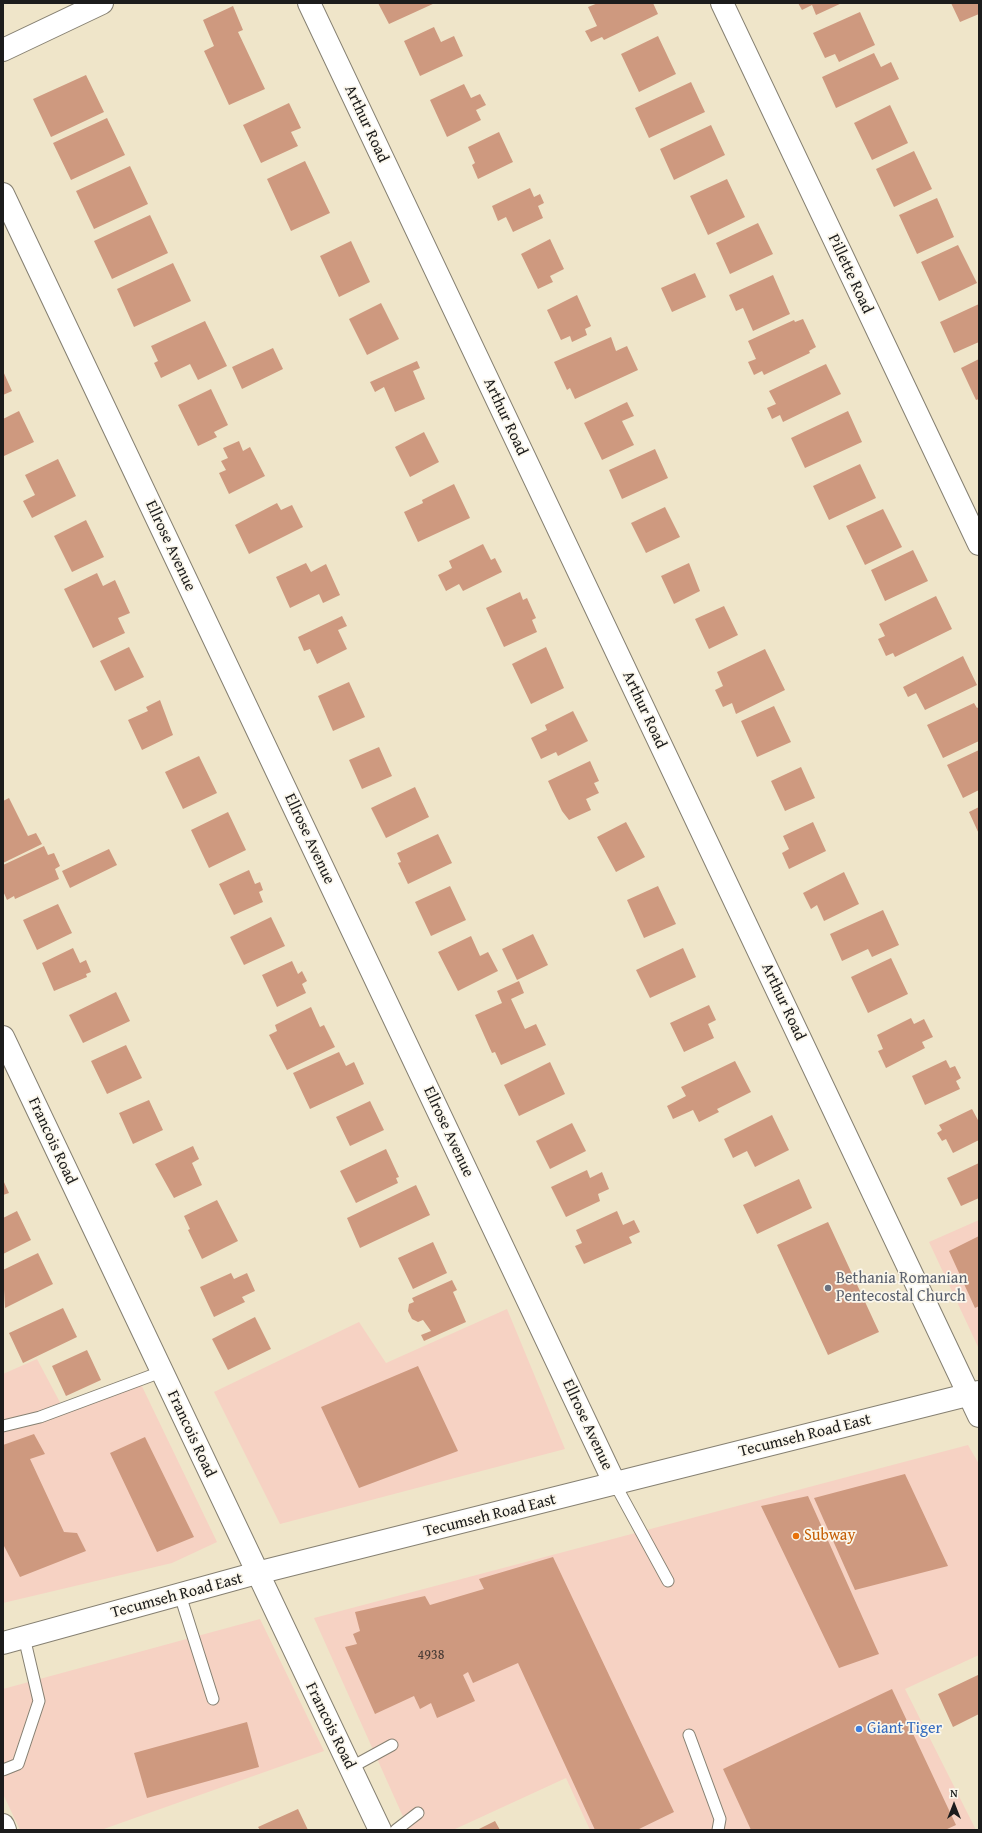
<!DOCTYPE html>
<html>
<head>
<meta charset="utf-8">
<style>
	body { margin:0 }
	#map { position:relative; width:982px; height:1833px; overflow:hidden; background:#efe5c9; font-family:"Gentium Book Plus",serif }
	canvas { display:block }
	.frame { position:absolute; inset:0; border:4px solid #1c1c1c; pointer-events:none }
	.north { position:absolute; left:934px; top:1785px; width:40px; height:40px; -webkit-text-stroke:3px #fbf7ec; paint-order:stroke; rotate:0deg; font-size:11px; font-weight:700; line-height:16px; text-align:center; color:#1c1c1c }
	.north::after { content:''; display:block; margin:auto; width:14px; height:18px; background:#1c1c1c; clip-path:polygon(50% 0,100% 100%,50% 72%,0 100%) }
</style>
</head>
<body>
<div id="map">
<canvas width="982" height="1833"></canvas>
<div class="frame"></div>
<div class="north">N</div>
</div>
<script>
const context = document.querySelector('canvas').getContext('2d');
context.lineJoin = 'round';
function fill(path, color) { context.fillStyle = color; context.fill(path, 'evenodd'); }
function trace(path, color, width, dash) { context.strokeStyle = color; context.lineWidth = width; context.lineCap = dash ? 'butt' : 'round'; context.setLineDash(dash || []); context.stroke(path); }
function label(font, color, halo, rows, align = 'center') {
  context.font = font + ' "Gentium Book Plus",serif'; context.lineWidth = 3.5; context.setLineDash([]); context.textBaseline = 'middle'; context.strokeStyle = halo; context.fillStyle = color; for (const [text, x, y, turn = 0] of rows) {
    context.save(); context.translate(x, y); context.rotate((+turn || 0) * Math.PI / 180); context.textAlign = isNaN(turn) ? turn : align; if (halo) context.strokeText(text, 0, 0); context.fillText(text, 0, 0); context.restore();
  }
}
const built = new Path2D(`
	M979,1220v129l-50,-107z
	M507,1309l58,140 -285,75 -66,-132 145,-70 27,41z
	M37,1359l26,49 74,-32 80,166 -45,21 -169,40v-229z
	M968,1445l11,19v191l-74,34 71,141h-386l-24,-52 -113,52h-44l-95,-212z
	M260,1619l64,132 -223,79h-81l-17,-36v-105z`);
const building = new Path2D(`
	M378,3h57l-46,21z
	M598,3h55l5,11 -54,26 -2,-3 -11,5 -6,-11 12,-5 -9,-19z
	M798,3h44l-26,12 -4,-10 -10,5z
	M951,3h28v11l-19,8z
	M233,6l10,24 -5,2 27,57 -36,16 -25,-54 10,-5 -11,-26z
	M860,12l15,33 -36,17 -4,-8 -10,4 -12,-25z
	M434,27l7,15 13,-6 9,20 -43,20 -16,-35z
	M658,36l18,38 -37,18 -18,-38z
	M874,53l7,14 10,-5 8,17 -63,29 -14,-31z
	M86,75l18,37 -53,25 -18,-38z
	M691,82l14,30 -56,26 -14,-30z
	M464,84l7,14 9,-4 6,11 -10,5 5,10 -34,17 -17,-37z
	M289,103l12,25 -10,4 7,14 -37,17 -18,-38z
	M890,105l18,38 -36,17 -18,-37z
	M107,118l18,37 -54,25 -18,-37z
	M711,125l14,30 -51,25 -14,-31z
	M499,132l14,30 -35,17 -6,-14 3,-2 -7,-16z
	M914,151l18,38 -38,18 -18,-38z
	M305,161l25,52 -39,18 -24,-52z
	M130,166l18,38 -54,25 -18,-38z
	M727,179l18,38 -37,18 -18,-39z
	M530,188l4,9 6,-3 4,9 -6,3 5,12 -30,14 -7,-15 -8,4 -6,-15z
	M937,198l17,39 -37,17 -18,-39z
	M150,215l18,38 -56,26 -18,-38z
	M758,223l15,31 -43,20 -14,-31z
	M550,239l14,30 -14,7 3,6 -15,7 -17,-35z
	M351,241l19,41 -31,15 -19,-41z
	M958,245l19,38 -38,18 -18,-39z
	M173,263l18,38 -57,26 -17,-38z
	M695,273l11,24 -34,15 -11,-24z
	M773,275l17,39 -37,17 -10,-23 -7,3 -7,-16z
	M577,295l14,31 -6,3 2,6 -15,7 -2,-6 -9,4 -14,-30z
	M381,303l18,36 -32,16 -18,-36z
	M979,304v38l-25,11 -14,-31z
	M803,319l13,28 -7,4 1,2 -46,22 -2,-4 -8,4 -6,-13 8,-3 -8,-18 46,-21 1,2z
	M205,321l22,45 -29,14 -8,-16 -29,14 -7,-15 4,-2 -7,-15z
	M611,337l5,14 11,-5 11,24 -63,29 -5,-11 -3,2 -13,-28z
	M273,348l10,21 -41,20 -10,-22z
	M979,359v40l-3,1 -15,-32z
	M417,361l3,7 -7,3 12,28 -30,13 -11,-25 -9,5 -5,-10z
	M826,364l15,30 -58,28 -3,-7 -8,4 -5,-11 9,-4 -7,-13z
	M3,371l9,20 -9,4z
	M211,389l17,36 -14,7 3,5 -19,9 -20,-41z
	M627,402l7,14 -12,5 12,24 -32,15 -18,-37z
	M19,411l15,31 -30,14 -1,-37z
	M848,411l14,31 -57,26 -14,-30z
	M424,432l15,30 -29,15 -15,-30z
	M239,441l4,10 7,-4 15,29 -36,18 -10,-21 7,-3 -5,-9 7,-3 -5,-10z
	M655,449l13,29 -46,21 -13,-29z
	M58,459l18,37 -44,22 -9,-17 12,-6 -10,-20z
	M860,464l16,34 -47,22 -16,-34z
	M454,484l16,34 -52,24 -14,-30 19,-9 -1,-3z
	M277,503l4,7 11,-5 11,22 -54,27 -14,-29z
	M665,507l15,30 -34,16 -15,-30z
	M883,509l19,38 -37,18 -19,-39z
	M86,520l18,37 -32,15 -18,-36z
	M483,544l8,16 4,-2 7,14 -39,19 -4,-7 -13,7 -8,-16 14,-7 -3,-7z
	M913,550l15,31 -43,20 -14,-31z
	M306,563l5,9 15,-8 14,31 -17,8 -4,-9 -29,14 -14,-31z
	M689,563l11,28 -26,13 -13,-28z
	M97,573l6,13 12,-6 15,33 -12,5 7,15 -32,15 -29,-59z
	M520,592l3,8 4,-2 9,20 -4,2 5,12 -33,15 -18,-39z
	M936,596l16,33 -57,28 -2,-4 -7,3 -8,-17 7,-3 -6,-12z
	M724,606l14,29 -29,14 -14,-30z
	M342,616l5,10 -9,4 9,19 -30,15 -7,-15 -6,2 -6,-14z
	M129,647l15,30 -29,14 -15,-30z
	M546,647l18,41 -33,16 -19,-40z
	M765,649l20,41 -49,24 -4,-11 -9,4 -8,-17 8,-4 -6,-14z
	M963,656l14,29 -52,25 -9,-17 -8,4 -5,-10z
	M349,682l16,35 -32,14 -15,-35z
	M160,700l13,35 -31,15 -14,-30 20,-9 -2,-4z
	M974,703l3,5 2,-1v34l-36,17 -16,-33z
	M774,706l17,36 -34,15 -16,-36z
	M573,711l15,30 -30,15 -2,-4 -15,7 -10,-21 16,-8 -2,-5z
	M379,747l13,29 -30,13 -13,-29z
	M979,750v40l-16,8 -16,-33z
	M199,756l18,37 -34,16 -18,-37z
	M590,761l9,20 -5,2 5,10 -13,6 5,11 -22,10 -7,-9 -14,-30z
	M801,767l14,31 -30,13 -14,-30z
	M415,787l14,30 -43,21 -15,-30z
	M9,798l19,38 8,-3 6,11 -39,19v-62z
	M979,807v27l-10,-22z
	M228,812l18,38 -37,18 -18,-38z
	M626,822l19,35 -29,15 -19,-35z
	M813,822l13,29 -37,18 -7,-16 7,-4 -6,-13z
	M438,834l14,29 -44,21 -10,-21 3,-1 -4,-9z
	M44,846l4,9 6,-2 6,13 -5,3 4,10 -44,20 -1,-3 -7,4 -4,-9v-26z
	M109,849l8,16 -47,23 -8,-17z
	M249,870l6,14 5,-2 3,8 -4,2 4,10 -29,13 -15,-31z
	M844,872l15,32 -35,17 -7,-16 -6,4 -8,-16z
	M450,886l16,34 -35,16 -16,-34z
	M658,886l18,38 -32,14 -17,-38z
	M58,904l14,29 -35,17 -14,-30z
	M883,910l16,35 -27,12 -4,-8 -26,12 -12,-27z
	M271,917l14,29 -41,19 -14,-28z
	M533,934l15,31 -31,15 -15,-31z
	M471,936l9,20 8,-4 10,19 -40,20 -20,-39z
	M73,948l7,15 6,-3 5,12 -5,2 1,3 -33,14 -12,-28z
	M683,948l13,29 -46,21 -14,-28z
	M891,958l17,36 -40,19 -17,-36z
	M292,961l6,13 4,-3 5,10 -5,3 4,9 -29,14 -15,-32z
	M519,981l5,12 -13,6 14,30 11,-5 10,21 -45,20 -6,-13 -3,1 -17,-38 27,-12 -5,-12z
	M116,992l14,29 -47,22 -14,-28z
	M709,1005l7,15 -8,4 6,14 -30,14 -14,-29z
	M311,1007l9,20 4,-2 11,22 -48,23 -18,-35 8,-4 -2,-6z
	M911,1018l3,6 10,-5 9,18 -11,5 3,6 -39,20 -8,-17 5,-2 -6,-14z
	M126,1045l16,33 -35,16 -16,-33z
	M339,1052l7,14 8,-4 10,22 -54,25 -17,-36z
	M946,1060l4,8 5,-2 6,12 -5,3 4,8 -35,16 -13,-29z
	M735,1061l16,31 -34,17 2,3 -20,10 -6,-12 -20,9 -6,-13 19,-10 -5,-9z
	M550,1062l15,32 -46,22 -15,-31z
	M149,1100l14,30 -30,14 -14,-31z
	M370,1101l14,29 -34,16 -14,-29z
	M972,1109l7,13v18l-26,13 -7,-14 -4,2 -5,-8 5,-3 -3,-5z
	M772,1115l17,35 -34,17 -8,-16 -14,7 -9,-19z
	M572,1123l14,28 -36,18 -14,-28z
	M193,1146l6,13 -7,4 10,22 -28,13 -19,-34z
	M386,1149l13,28 -3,1 2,5 -42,20 -16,-32z
	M979,1163v35l-18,8 -14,-28z
	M587,1170l3,8 12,-6 7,17 -11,5 2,7 -34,16 -15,-30z
	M799,1179l13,29 -55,26 -14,-29z
	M3,1180l6,13 -6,2z
	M416,1185l14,30 -70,33 -13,-30z
	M217,1200l21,41 -36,18 -14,-29 2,-1 -6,-13z
	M17,1211l14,29 -28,14v-36z
	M617,1211l6,14 11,-5 6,12 -11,5 3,6 -48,21 -9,-18 7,-3 -6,-13z
	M828,1222l51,110 -51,23 -51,-110z
	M979,1236v70l-4,2 -26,-57z
	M433,1242l14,31 -34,16 -15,-31z
	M38,1253l15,31 -48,24 -2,-38z
	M231,1273l3,6 13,-6 8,18 -13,6 3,5 -31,15 -14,-30z
	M452,1280l5,10 -4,2 13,30 -42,19 -3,-6 10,-4 -8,-11 -5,2 -6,-3 -4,-8 1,-7 5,-2 -2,-4z
	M63,1308l14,29 -54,26 -14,-30z
	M255,1317l16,32 -43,21 -16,-31z
	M87,1350l14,30 -35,16 -14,-30z
	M418,1366l40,85 -99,37 -38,-81z
	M34,1434l11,20 -15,5 34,73 13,1 9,18 -66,26 -17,-33v-99z
	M145,1437l49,100 -37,15 -47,-99z
	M905,1474l43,92 -93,24 -41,-92z
	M808,1496l71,158 -40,14 -78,-162z
	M553,1557l121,255 -37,18h-42l-77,-167 -45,20 -5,-11 -5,3 12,26 -38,17 -6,-15 -11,6 -6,-13 -39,18 -30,-67 12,-3 -4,-10 7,-3 -5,-19 70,-16 5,9 54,-16 -5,-10z
	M978,1675l1,39 -26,13 -15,-33z
	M892,1689l64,136 -11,5h-194l-28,-61z
	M247,1722l12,45 -112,31 -13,-45z
	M298,1809l10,21h-48l-2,-3z
	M495,1821l5,9h-23z`);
const lane = new Path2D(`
	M3,1426l37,-9 121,-45
	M615,1484l53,97
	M180,1595l33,104
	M689,1735l31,84 -2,11
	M350,1768l42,-23
	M3,1770l15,-6 21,-63 -15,-64
	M396,1830l22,-17`);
const street = new Path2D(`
	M309,3l670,1413
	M3,50l99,-47
	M3,194l612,1290
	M3,1037l377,793
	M3,1825l2,5`);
const secondary = new Path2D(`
	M722,3l257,541
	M3,1643l254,-70 722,-181`);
const markers = [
	[828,1288,4,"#6b7280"],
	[796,1536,4,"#e8710a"],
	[859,1729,4,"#3f7fe0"]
];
const numberNames = [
	["4938",431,1655]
];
const streetNames = [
	["Arthur Road",366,124,65],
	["Pillette Road",850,274,65],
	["Arthur Road",505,417,65],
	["Ellrose Avenue",170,546,65],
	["Arthur Road",644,710,65],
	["Ellrose Avenue",309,839,65],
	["Arthur Road",783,1002,65],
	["Ellrose Avenue",448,1132,65],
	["Francois Road",52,1141,65],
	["Ellrose Avenue",587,1425,65],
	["Francois Road",191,1434,65],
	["Tecumseh Road East",805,1436,-14],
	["Tecumseh Road East",490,1516,-14],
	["Tecumseh Road East",177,1596,-15],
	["Francois Road",330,1726,64]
];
const worshipNames = [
	["Bethania Romanian",836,1279],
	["Pentecostal Church",836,1297]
];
const foodNames = [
	["Subway",804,1536]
];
const shopNames = [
	["Giant Tiger",867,1729]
];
fill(built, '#f6d2c3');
fill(building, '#ce997f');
trace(lane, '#868072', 13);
trace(street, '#868072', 24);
trace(secondary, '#868072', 24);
trace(lane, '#fff', 11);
trace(street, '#fff', 22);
trace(secondary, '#fff', 22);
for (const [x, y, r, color] of markers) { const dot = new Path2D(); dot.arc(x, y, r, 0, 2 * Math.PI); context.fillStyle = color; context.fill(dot); trace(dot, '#fbf7ec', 1.5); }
label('14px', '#483b35', null, numberNames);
label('16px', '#1c1c1c', '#fbf7ec', streetNames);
label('16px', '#5b616d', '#fbf7ec', worshipNames, 'left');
label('16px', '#c56008', '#fbf7ec', foodNames, 'left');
label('16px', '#366cbe', '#fbf7ec', shopNames, 'left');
</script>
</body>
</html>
